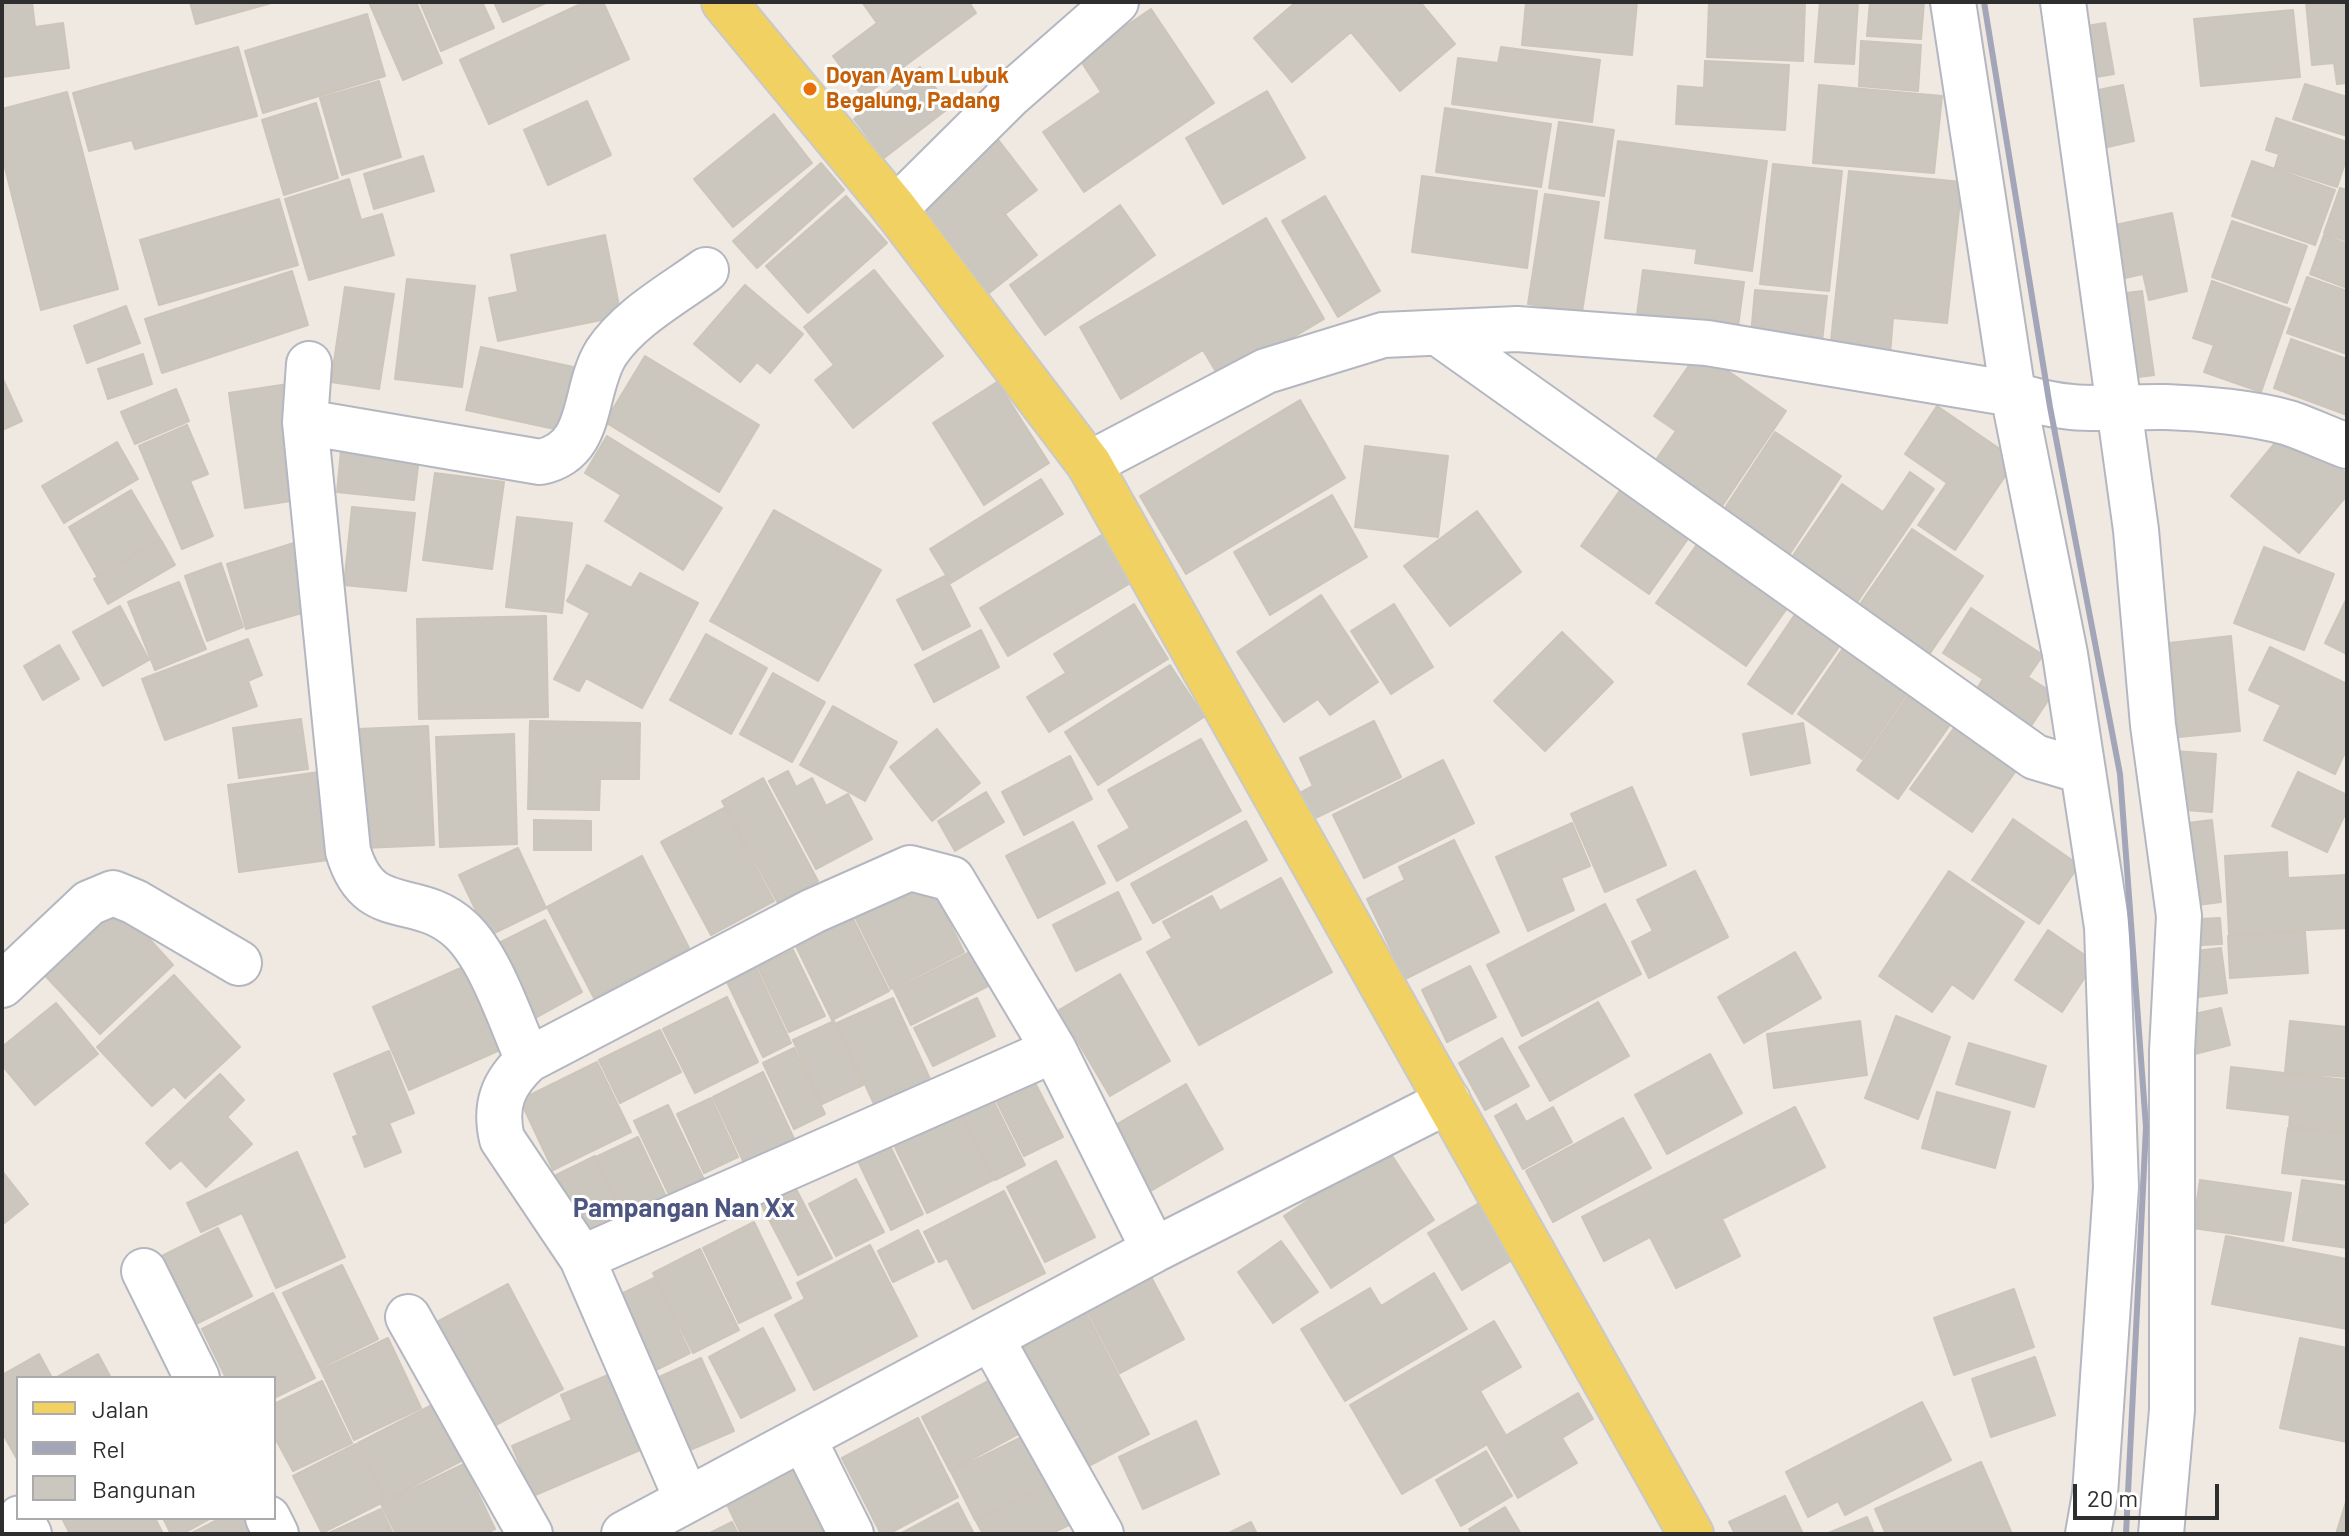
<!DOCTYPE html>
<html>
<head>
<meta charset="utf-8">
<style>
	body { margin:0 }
	#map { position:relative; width:2349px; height:1536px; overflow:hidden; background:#efe9e1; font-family:Barlow,sans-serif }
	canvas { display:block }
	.frame { position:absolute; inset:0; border:4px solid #2e2e2e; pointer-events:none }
	.legend { position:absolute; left:16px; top:1376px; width:260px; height:144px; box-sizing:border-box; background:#fff; border:2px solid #ababab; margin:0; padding:10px 14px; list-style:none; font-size:24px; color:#2e2e2e }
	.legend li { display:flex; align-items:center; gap:16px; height:40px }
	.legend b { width:40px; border:2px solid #ababab }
	.scale { position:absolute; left:2073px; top:1484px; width:146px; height:36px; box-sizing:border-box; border:4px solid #2e2e2e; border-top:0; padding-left:10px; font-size:24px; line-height:28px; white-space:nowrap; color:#2e2e2e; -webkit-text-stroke:6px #fff; paint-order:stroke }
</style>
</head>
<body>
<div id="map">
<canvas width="2349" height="1536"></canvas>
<div class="frame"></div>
<ul class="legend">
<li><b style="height:10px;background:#f2d163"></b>Jalan</li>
<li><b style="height:10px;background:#a3a6b8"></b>Rel</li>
<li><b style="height:22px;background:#cbc7bf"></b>Bangunan</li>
</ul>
<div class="scale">20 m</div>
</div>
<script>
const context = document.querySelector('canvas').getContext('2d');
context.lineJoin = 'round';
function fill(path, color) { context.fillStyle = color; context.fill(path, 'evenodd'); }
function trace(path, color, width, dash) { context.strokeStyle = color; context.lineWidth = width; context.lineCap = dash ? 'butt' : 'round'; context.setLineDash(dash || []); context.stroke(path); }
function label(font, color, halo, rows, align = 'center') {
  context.font = font + ' Barlow,sans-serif'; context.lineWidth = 6; context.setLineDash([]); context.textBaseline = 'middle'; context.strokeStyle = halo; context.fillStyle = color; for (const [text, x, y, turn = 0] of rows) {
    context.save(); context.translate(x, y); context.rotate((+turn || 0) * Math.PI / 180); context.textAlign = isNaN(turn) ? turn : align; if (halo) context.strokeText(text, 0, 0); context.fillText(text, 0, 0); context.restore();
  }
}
const building = new Path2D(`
	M32,2l3,25 28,-4 6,45 -67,9v-74z
	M190,2h85l-79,22z
	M369,2h47l26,61 -39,17z
	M420,2h62l12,26 -53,23z
	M494,2h54l-45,20z
	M585,2h18l26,57 -140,65 -29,-64z
	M862,2h107l7,11 -113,84 -30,-41 44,-33z
	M1296,2h124l35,42 -55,47 -49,-59 -59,50 -38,-44z
	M1526,2h111l-5,53 -110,-10z
	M1709,2h96l-2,59 -96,-4z
	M1820,2h38l-4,62 -39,-2z
	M1870,2h54l-3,37 -54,-3z
	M2306,2h41v81l-10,1 -3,-21 -22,2z
	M1151,9l63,94 -130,89 -41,-60 58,-40 -22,-34z
	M2293,10l7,67 -99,9 -7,-67z
	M367,14l18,62 -122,37 -18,-62z
	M2105,23l9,51 -36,6 -9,-51z
	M1861,41l60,4 -3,46 -59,-5z
	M238,47l19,69 -122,33 -3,-9 -43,11 -16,-58z
	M1501,47l99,13 -8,62 -140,-18 6,-46 40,5z
	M1705,61l84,4 -4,65 -109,-6 2,-38 26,2z
	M920,67l30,40 -66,51 -30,-39z
	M379,81l22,76 -59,18 -22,-77z
	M2305,84l42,13v39l-54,-17z
	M1819,85l123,11 -8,77 -121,-10z
	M2123,85l11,56 -44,10 -11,-57z
	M1267,91l38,67 -82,46 -37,-66z
	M67,92l51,197 -77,21 -39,-154v-47z
	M587,101l24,54 -63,30 -24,-55z
	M316,103l22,75 -54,17 -22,-75z
	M1445,108l106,16 -10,63 -105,-15z
	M774,114l38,49 -79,64 -39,-48z
	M2276,118l71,24v15l-10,30 -62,-20 4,-13 -13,-4z
	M1559,122l55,8 -10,66 -55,-8z
	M996,137l41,53 -32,24 32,41 -48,38 -72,-94z
	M1618,141l149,20 -15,110 -57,-8 2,-14 -92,-11z
	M423,156l11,35 -60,18 -10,-35z
	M2252,161l83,29 -20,55 -83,-29z
	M821,163l23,27 -87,78 -24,-27z
	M1773,164l69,7 -13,120 -69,-7z
	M1849,171l113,11 -15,141 -54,-5 -3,37 -60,-5z
	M1422,176l115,15 -10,77 -115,-16z
	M349,179l12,41 21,-6 12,41 -85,25 -24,-81z
	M2340,188l7,2v51l-23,-8z
	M1545,194l54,8 -17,110 -54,-8z
	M846,196l41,47 -79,70 -42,-47z
	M1325,196l55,95 -42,26 -56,-96z
	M279,199l19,66 -139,40 -19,-65z
	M1120,205l35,50 -110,80 -35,-50z
	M2172,213l15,78 -38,9 -6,-26 -32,7 -10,-53z
	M1266,218l58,101 -103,61 -18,-30 -82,49 -41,-72z
	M2232,221l75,25 -20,57 -75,-26z
	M605,235l16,81 -123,25 -9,-43 29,-6 -7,-37z
	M2324,235l23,9v44l-37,-14z
	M874,270l69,86 -90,72 -38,-48 19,-15 -30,-38z
	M1643,270l101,12 -7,52 -101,-12z
	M292,271l16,54 -146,48 -17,-54z
	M2307,277l40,14v63l-60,-21z
	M407,279l68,7 -13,101 -67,-8z
	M2212,281l78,28 -29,83 -57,-20 10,-27 -21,-7z
	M745,285l58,49 -33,39 -13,-11 -17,20 -46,-38z
	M345,287l49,7 -15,95 -48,-7z
	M1755,290l72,6 -5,46 -71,-7z
	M2142,291l12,84 -31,4 -12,-84z
	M126,306l14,37 -53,20 -13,-37z
	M2291,339l56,20v56l-73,-27z
	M481,347l97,21 -14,63 -98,-21z
	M1699,351l87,60 -68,101 -67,-45 25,-36 -22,-15z
	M143,354l9,30 -44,15 -10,-30z
	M645,356l114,69 -40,67 -114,-70z
	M2,377l20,44 -20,9z
	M997,382l52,81 -65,42 -51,-82z
	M288,384l16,115 -59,9 -16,-115z
	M176,389l13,32 -54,23 -14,-32z
	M1300,400l45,78 -159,96 -46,-78z
	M1937,406l79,54 -61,90 -37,-25 29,-42 -42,-29z
	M187,425l21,49 -18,7 23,55 -31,13 -43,-103z
	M2290,425l57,49v21l-48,58 -68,-57z
	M1775,432l66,44 -52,79 -66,-44z
	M607,436l115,72 -39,62 -78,-49 16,-26 -36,-22z
	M342,440l78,9 -6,51 -77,-8z
	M117,442l21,37 -74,44 -22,-37z
	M1365,446l83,10 -10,81 -83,-10z
	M1910,472l24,17 -76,112 -66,-44 50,-73 41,28z
	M435,473l69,9 -12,87 -69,-9z
	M1041,479l22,35 -112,69 -21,-34z
	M1623,486l69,47 -43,61 -68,-48z
	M131,490l29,49 -63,37 -28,-49z
	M1332,495l35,62 -97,58 -36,-63z
	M352,507l63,6 -9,78 -62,-6z
	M774,510l107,60 -63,111 -108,-60z
	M1477,511l44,61 -71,54 -46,-60z
	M517,517l55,6 -10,90 -56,-6z
	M1912,529l71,47 -57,83 -70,-49z
	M1105,533l29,48 -126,75 -28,-48z
	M161,540l14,25 -67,39 -14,-25z
	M1700,540l90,64 -44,62 -90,-63z
	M297,542l19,67 -70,20 -19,-65z
	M2264,547l70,27 -30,76 -70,-27z
	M221,563l22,64 -36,14 -22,-65z
	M587,565l44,23 9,-15 58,30 -56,105 -56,-30 -7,13 -25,-12 36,-66 -23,-12z
	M945,576l25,50 -47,24 -26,-50z
	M179,582l27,67 -51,21 -27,-68z
	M1321,595l57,87 -48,33 -12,-16 -34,23 -47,-70z
	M2347,598v56l-22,-11z
	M1134,604l34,55 -119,73 -22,-35 39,-24 -12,-19z
	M1394,604l39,63 -42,27 -40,-63z
	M120,606l29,54 -46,26 -30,-54z
	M1800,607l45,31 -53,76 -44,-30z
	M1971,608l72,47 -15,22 25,16 -26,39 -55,-35 11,-18 -40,-26z
	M546,616l2,101 -129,2 -2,-100z
	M981,630l18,37 -65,35 -19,-37z
	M1562,632l51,50 -68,69 -51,-50z
	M706,634l61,34 -36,66 -61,-34z
	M2231,636l9,95 -61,6 -10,-94z
	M1850,638l65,44 -53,77 -64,-45z
	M248,639l14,36 -14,6 9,25 -92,34 -23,-61z
	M59,645l20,34 -36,21 -19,-34z
	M2270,647l77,37v64l-12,26 -71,-34 17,-35 -32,-15z
	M1170,665l34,52 -106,68 -33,-53z
	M773,673l52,29 -33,60 -52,-28z
	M1919,680l42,29 -63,90 -41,-29z
	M833,706l64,36 -32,59 -65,-36z
	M1962,717l61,44 -51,71 -62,-43z
	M301,719l7,50 -69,9 -6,-50z
	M530,721l110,2 -1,56h-39l-1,31 -71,-1z
	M1374,721l27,56 -92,44 -13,-26 17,-9 -13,-28z
	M1803,723l7,40 -59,12 -8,-41z
	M428,726l6,119 -71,3 -5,-119z
	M937,729l43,54 -48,38 -42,-54z
	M514,734l3,110 -77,3 -4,-110z
	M1201,739l40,72 -124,70 -19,-35 32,-18 -22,-38z
	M2175,751l41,3 -4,58 -41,-3z
	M1070,756l22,43 -68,36 -22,-43z
	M1443,760l31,63 -110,55 -31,-63z
	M326,771l10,88 -97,13 -11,-87z
	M788,771l8,16 16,-9 14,28 22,-12 24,45 -56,30 -47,-88z
	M2298,772l49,23v15l-20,42 -55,-26z
	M763,778l55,103 -40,22 -56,-102z
	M1632,787l34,78 -61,27 -34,-78z
	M986,792l18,30 -49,29 -17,-30z
	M724,808l50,93 -63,34 -50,-93z
	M2013,819l66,46 -40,59 -67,-44z
	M534,820l57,1v29h-57z
	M2212,820l9,82 -39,5 -10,-82z
	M1246,821l21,39 -114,63 -22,-39z
	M1073,822l32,61 -67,35 -32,-62z
	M1572,823l18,43 -29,12 13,32 -46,21 -32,-74z
	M1454,840l45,92 -94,47 -38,-80 38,-19 -6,-13z
	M518,848l28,60 -58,28 -29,-61z
	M2287,852l1,26 59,-3v53l-118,6 -4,-78z
	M642,856l47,92 -95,50 -47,-91z
	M1695,871l33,66 -79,41 -17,-36 21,-11 -16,-31z
	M1949,871l75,51 -51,77 -21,-15 -20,28 -53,-36z
	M1281,878l51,94 -133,73 -52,-93 25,-14 -9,-16 49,-26 8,15z
	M928,879l36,73 -73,37 -37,-74z
	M1118,892l23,47 -65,32 -23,-46z
	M111,897l62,68 -73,69 -63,-67z
	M1605,904l36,70 -119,62 -35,-71z
	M852,917l37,74 -57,29 -36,-74z
	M2220,918l2,26 -40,2 -1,-26z
	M545,920l37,72 -47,26 -38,-74z
	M2048,930l47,32 -33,50 -47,-32z
	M2305,932l3,41 -78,5 -2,-42z
	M2221,948l6,45 -43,6 -6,-46z
	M793,950l32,66 -36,16 -31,-65z
	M974,950l18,34 -81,41 -17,-35z
	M1795,952l26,46 -77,45 -26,-46z
	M1470,966l26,51 -49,25 -25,-52z
	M463,967l37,83 -91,40 -36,-83z
	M756,968l35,75 -28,14 -36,-75z
	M1120,974l50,87 -60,35 -51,-86z
	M174,975l66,72 -55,51 -11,-12 -22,20 -55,-59z
	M727,997l31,65 -63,31 -32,-64z
	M893,998l37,81 -56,25 -37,-81z
	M977,998l18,38 -62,30 -19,-38z
	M1598,1002l31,54 -79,45 -31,-54z
	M56,1003l42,51 -63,51 -33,-40v-18z
	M2221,1008l9,37 -39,10 -10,-38z
	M1896,1016l54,21 -32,82 -53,-21z
	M834,1021l29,64 -41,19 -29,-64z
	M1860,1021l7,54 -93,13 -7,-54z
	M2290,1021l57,6v50l-62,-5z
	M660,1030l21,42 -61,31 -21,-43z
	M1502,1038l27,48 -44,24 -26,-47z
	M1969,1043l77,23 -12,41 -78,-23z
	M794,1048l31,66 -31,15 -31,-66z
	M389,1051l25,62 -25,10 12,29 -36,15 -12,-30 5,-2 -24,-61z
	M1710,1054l32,59 -75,41 -32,-59z
	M597,1062l34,70 -78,38 -33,-70z
	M2231,1067l116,13v53l-58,-7 1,-11 -63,-7z
	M763,1072l33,71 -50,24 -33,-70z
	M220,1074l24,26 -17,17 25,27 -46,43 -25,-27 -11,9 -24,-26z
	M1032,1077l31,60 -39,19 -30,-60z
	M1186,1084l37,65 -74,43 -37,-65z
	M1937,1092l73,20 -15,56 -73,-20z
	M991,1096l34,69 -30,15 -34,-69z
	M711,1098l27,59 -34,16 -27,-59z
	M1516,1104l10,18 27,-15 19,35 -49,27 -28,-53z
	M668,1105l40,83 -34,17 -40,-84z
	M1795,1107l30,60 -103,52 18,37 -64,32 -26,-51 -46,24 -22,-44z
	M960,1112l33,68 -66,33 -33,-68z
	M1623,1118l28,50 -98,54 -27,-51z
	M2288,1128l59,6v46l-65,-7z
	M638,1137l31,66 -41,20 -32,-66z
	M890,1146l33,68 -32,16 -33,-69z
	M1387,1148l47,72 -103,68 -47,-72z
	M297,1152l48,105 -69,31 -34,-75 -41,19 -14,-29z
	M595,1156l31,66 -43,21 -31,-66z
	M1056,1161l39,76 -50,25 -38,-75z
	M2,1171l26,33 -26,21z
	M856,1179l28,53 -48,24 -27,-52z
	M2200,1180l91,13 -8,48 -90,-13z
	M2302,1180l45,6v62l-54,-8z
	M796,1189l36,69 -34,17 -36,-69z
	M1004,1191l41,82 -72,36 -26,-51 -8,4 -15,-30z
	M1486,1199l33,57 -57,34 -34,-57z
	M754,1222l37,76 -52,25 -36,-75z
	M218,1228l34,68 -64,32 -34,-68z
	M918,1230l16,32 -41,20 -15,-31z
	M2226,1236l121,23v70l-135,-25z
	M1281,1241l37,51 -45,31 -35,-51z
	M870,1245l47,91 -103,54 -39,-75 30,-16 -8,-16z
	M700,1249l39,81 -46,23 -40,-80z
	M342,1265l36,74 -58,29 -37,-75z
	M1434,1273l33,56 -122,72 -44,-72 69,-41 11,18z
	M1151,1277l33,62 -64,34 -33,-63z
	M654,1278l36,75 -40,20 -37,-75z
	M508,1284l55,105 -71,38 -55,-105z
	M2014,1289l20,58 -80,28 -20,-57z
	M273,1293l42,85 -41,20v-20h-48l-24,-49z
	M1085,1311l64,123 -66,35 -65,-123z
	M1494,1321l27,46 -41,24 25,43 -103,60 -52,-89z
	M763,1328l32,62 -54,28 -32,-61z
	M388,1338l33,70 -67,32 -33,-70z
	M2300,1338l47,10v94l-67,-14z
	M39,1354l13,24h-34l-1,81 -15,-27v-57z
	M98,1354l13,24h-56z
	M2035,1357l20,58 -64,22 -19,-58z
	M701,1358l33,73 -44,19 -33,-72z
	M608,1375l32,75 -107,46 -21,-50 60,-26 -11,-25z
	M990,1380l28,54 -68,37 -28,-54z
	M322,1381l30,62 -59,28 -19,-35v-32z
	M1578,1393l15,26 -31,19 15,25 -59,35 -30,-52z
	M1922,1402l29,58 -106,55 -7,-14 -30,16 -22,-45z
	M434,1404l29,56 -77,40 -28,-57z
	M918,1418l40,79 -70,37h-7l-39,-76z
	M1196,1421l23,53 -76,35 -24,-52z
	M1024,1436l24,48 -73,36 -24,-48z
	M356,1444l29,57 -63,32 -29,-57z
	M1486,1451l26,45 -51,30 -25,-46z
	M1981,1462l31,72h-126l-11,-25z
	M464,1464l31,65 -11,5h-88l-15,-30z
	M792,1466l32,68h-83l-17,-36z
	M1049,1485l20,40 -19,9h-67l-7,-13z
	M1785,1496l18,38h-68l-6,-12z
	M2347,1499v35h-11z
	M958,1503l16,31h-74z
	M1505,1507l16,27h-50l-2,-5z
	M381,1509l12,25h-66z
	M1867,1517l7,17h-48z
	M62,1518h93l8,16h-93z
	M163,1518h48l-29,16h-11z
	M221,1518h22l8,16h-61z
	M732,1522l6,12h-30z
	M1251,1522l6,12h-30z`);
const minor = new Path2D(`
	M1953,2l60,392 52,260 42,273 9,260 -21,307 -7,40
	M2063,2l73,528 17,195 26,191 -7,135v359l-11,124
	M895,209l115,-114 106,-93
	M1441,335l594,422 47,14
	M309,364l-4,58 43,429c21,72 68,37 113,79 30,28 50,92 67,130
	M305,422l235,40c55,-11 42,-70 66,-109 23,-35 67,-59 100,-83
	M1089,464l177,-93 117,-36 134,-6 190,14 306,51c61,21 93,12 153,13 36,1 89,6 123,16 20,7 39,16 58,23
	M2,985l87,-82 24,-10 22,9 104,61
	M582,1258l472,-208
	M144,1271l53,107
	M408,1317l122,217
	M992,1340l109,194
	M804,1440l47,94
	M687,1500l-105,-242 -80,-119c-8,-34 1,-56 26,-79l285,-149 97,-43 42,11 102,171 100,200
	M20,1518l9,16
	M268,1518l8,16
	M624,1534l530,-284 294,-149`);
const major = new Path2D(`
	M724,2l171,207 194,255 602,1070`);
const rail = new Path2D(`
	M1984,2l66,405 70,367 26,353 -20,407`);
const markers = [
	[810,89,8,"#e8710a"]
];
const foodNames = [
	["Doyan Ayam Lubuk",826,76],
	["Begalung, Padang",826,101]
];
const quarterNames = [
	["Pampangan Nan Xx",684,1208]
];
fill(building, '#cbc7bf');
trace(building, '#cbc5ba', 2);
trace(minor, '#b4b7c1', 48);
trace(major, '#c9c9c9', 48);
trace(minor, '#fff', 44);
trace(major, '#f2d163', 44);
trace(rail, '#a3a6b8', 6);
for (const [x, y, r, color] of markers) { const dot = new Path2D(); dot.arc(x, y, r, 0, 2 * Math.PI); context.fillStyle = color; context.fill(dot); trace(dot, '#fff', 3); }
label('bold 22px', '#c56008', '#fff', foodNames, 'left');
label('bold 26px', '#4d5680', '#fff', quarterNames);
</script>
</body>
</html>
